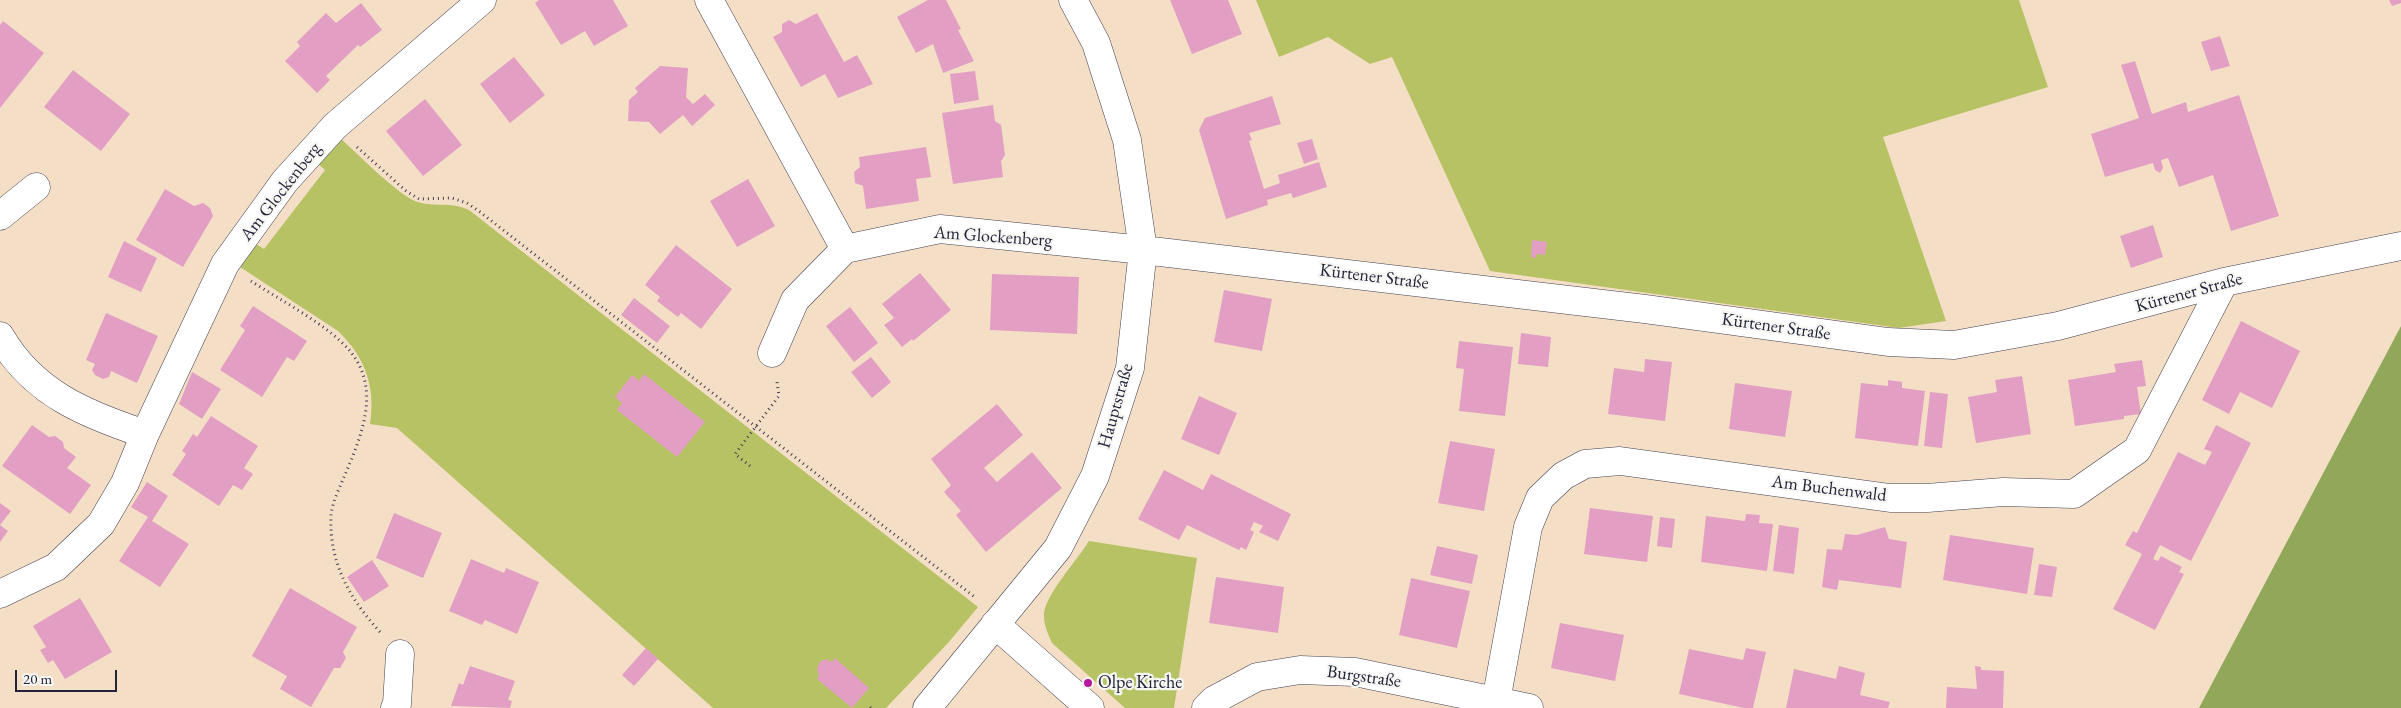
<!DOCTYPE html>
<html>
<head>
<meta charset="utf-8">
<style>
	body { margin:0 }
	#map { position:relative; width:2401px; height:708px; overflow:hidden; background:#f4dfc6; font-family:"EB Garamond",serif }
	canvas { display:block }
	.scale { position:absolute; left:15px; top:670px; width:102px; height:22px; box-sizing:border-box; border:2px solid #22223b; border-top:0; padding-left:6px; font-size:15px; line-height:18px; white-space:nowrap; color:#22223b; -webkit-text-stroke:4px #f6f6f2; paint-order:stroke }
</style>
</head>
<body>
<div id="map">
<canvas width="2401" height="708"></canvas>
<div class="scale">20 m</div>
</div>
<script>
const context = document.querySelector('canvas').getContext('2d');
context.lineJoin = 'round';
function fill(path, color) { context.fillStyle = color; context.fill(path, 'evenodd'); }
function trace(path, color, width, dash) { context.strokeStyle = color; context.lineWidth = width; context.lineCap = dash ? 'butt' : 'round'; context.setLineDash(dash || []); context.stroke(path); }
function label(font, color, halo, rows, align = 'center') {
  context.font = font + ' "EB Garamond",serif'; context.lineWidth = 4.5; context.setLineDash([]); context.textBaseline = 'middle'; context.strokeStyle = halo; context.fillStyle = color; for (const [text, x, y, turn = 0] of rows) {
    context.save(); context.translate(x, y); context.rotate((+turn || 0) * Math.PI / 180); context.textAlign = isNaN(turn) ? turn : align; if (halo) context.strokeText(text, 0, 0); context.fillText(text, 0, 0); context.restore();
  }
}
const green = new Path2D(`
	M1256,0h763l29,87 -165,50 63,184 -47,7 -409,-57 -98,-214 -22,7 -42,-27 -49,20z
	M340,138c17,15 56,55 75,63 18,7 35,0 54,9l509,397 -30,36 -62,65h-173l-316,-280 -27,-4c6,-37 -5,-67 -32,-93l-98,-64 16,-23 8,5 61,-79 -8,-7z
	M1089,541l108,17 -23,150h-49l-73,-65c-4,-9 -9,-20 -8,-30 2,-19 34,-54 45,-72z`);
const forest = new Path2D(`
	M2401,326v382h-202z`);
const building = new Path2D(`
	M539,0h74l15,26 -34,20 -9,-15 -24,14 -26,-42z
	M928,0h18l15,29 -3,1 16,31 -31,12 -10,-29 -17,9 -19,-36z
	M1170,0h58l14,34 -50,20z
	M2389,0h12v3l-9,3z
	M361,3l21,27 -22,17 -2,-2 -32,31 4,4 -13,13 -32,-32 15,-15 -3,-4 29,-29 10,10z
	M817,13l27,49 13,-7 16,29 -35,14 -13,-24 -24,13 -28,-50 9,-5v-8l7,-4 7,4z
	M3,21l41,32 -44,55v-83z
	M2220,36l10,30 -19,5 -10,-29z
	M514,57l31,38 -35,28 -30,-39z
	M2135,61l17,53 34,-12 2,10 51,-17 40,121 -48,15 -18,-56 -34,12 -11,-29 -7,2 2,8 -3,5 -5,-3 -2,-7 -48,14 -14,-43 48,-16 -18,-53z
	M660,66l28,2 -2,29 7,7 12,-10 10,11 -23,21 -9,-11 -23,19 -11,-12 -21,-1 1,-21 9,-8 -3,-4z
	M73,70l57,44 -29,37 -57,-44z
	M975,71l4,29 -25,4 -4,-30z
	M1272,96l9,28 -32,9 3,7 -3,1 15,48 16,-6 -2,-8 41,-13 8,25 -34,11 -2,-5 -24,7 1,5 -42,14 -27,-89 6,-12z
	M425,99l37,46 -39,31 -37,-45z
	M993,105l2,16 6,4 4,30 -4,6 2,16 -50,7 -11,-71z
	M1312,139l6,20 -14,5 -7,-21z
	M926,147l5,30 -15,2 3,22 -53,8 -3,-23 -8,-3 -1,-11 6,-5 -1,-10z
	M748,179l27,47 -38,21 -27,-46z
	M165,189l29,17 9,-3 7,5 3,8 -30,51 -47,-27z
	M2153,225l10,32 -32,11 -11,-32z
	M1532,240l15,2 -2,13 -9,-1v4l-5,-1z
	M124,241l33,17 -16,34 -33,-15z
	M676,245l56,44 -31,40 -20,-16 -3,4 -21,-16 3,-4 -15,-12z
	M920,273l31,37 -38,31 -1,-2 -10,8 -18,-22 10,-7 -12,-14z
	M992,274l87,3 -2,57 -87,-4z
	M1224,290l48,9 -10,52 -48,-9z
	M634,298l36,28 -13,17 -36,-28z
	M253,306l54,35 -13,20 -7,-4 -25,40 -42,-27 25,-40 -5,-4z
	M850,307l28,36 -24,19 -28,-36z
	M106,313l52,23 -21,47 -26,-12 -2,6 -6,2 -8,-4 -3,-5 3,-6 -9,-4z
	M2241,321l59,30 -28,57 -32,-16 -11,22 -27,-14z
	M1521,333l30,4 -3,30 -30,-3z
	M1459,341l54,6 -8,69 -46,-5 5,-42 -8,-1z
	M871,357l20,25 -19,16 -21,-26z
	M1645,359l27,3 -7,59 -57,-7 6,-46 30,4z
	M2142,360l4,26 -9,1 4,27 -17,2v3l-49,7 -7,-46 48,-8 -2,-8z
	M192,372l29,17 -19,30 -23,-15z
	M644,374l61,48 -28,35 -60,-47 5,-7 -7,-6 17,-22 7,6z
	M2022,376l9,58 -55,9 -8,-46 29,-5 -2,-12z
	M1888,380l14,2v6l23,3 -7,55 -63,-8 6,-55 27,3z
	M1735,383l57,8 -7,46 -56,-8z
	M1930,392l18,2 -6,54 -18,-2z
	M1199,396l38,17 -18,42 -38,-16z
	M997,404l26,31 -39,33 13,14 35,-30 30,36 -76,64 -30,-37 5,-4 -17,-19 7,-7 -20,-26z
	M211,416l47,30 -14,22 9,6 -11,16 -9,-5 -14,21 -47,-31 14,-21 -4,-3 11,-17 4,3z
	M32,425l17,12 6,-1 8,6 1,6 12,9 -9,11 24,17 -21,29 -68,-48z
	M2216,425l35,18 -60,118 -31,-16 -7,14 5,2 3,-5 21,11 -3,5 5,2 -29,56 -42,-21 29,-55 -17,-9 8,-14 4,2 41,-81 27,13 7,-13 -8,-3z
	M1450,441l45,8 -11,62 -46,-8z
	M1164,470l39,20 8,-16 80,40 -13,27 -19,-9 4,-6 -9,-4 -4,8 4,2 -8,18 -5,-3 -2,3 -52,-25 -8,15 -41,-21z
	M147,482l21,14 -16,25 37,23 -29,43 -41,-26 29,-44 -17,-10z
	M0,503l11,8 -11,14 8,6 -8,11z
	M1590,508l63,8 -6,46 -63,-8z
	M394,513l48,20 -19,45 -47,-20z
	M1746,514l14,1 -1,8 14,1 -6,47 -66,-9 5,-46 39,5z
	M1660,517l15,2 -3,29 -15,-2z
	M1779,525l20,3 -5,46 -21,-3z
	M1885,527l4,12 18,3 -6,46 -62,-8 -2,10 -15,-3 5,-38 15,1 3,-16 12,1z
	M1950,535l84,13 -7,46 -84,-14z
	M1437,546l41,9 -6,29 -42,-9z
	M471,559l33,14 2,-5 33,14 -22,52 -32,-14 -3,5 -33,-14z
	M372,560l17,26 -25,16 -17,-25z
	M2039,564l18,3 -5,30 -18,-2z
	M1216,577l68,10 -6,46 -69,-10z
	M1411,578l59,13 -13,57 -58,-13z
	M290,588l67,39 -14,25 3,6 -6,10h-6l-23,39 -31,-18 7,-13 -35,-20z
	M80,598l32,54 -47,27 -12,-19 -5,3 -8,-13 6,-3 -13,-21z
	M1560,623l64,12 -9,46 -64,-13z
	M646,648l12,11 -24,27 -12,-11z
	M1746,648l20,4 -13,56h-9l-65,-14 10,-45 54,11z
	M835,658l34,30 -17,20 -35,-29 2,-3 -2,-7 2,-6 6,-4 7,3z
	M470,666l45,15 -7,19 4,1 -2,7 -59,-2 8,-23 4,2z
	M1839,666l26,7 -5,22 30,7 -2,6h-102l8,-39 42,10z
	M1975,666l6,1v3l23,1 -1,37h-57l1,-21 30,2z`);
const path = new Path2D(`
	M357,147l49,44 13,8 33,-1 15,5 13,9 496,386
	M251,281c29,19 77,44 99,70 32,39 11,86 -6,126 -5,12 -12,26 -13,39 -2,46 18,82 49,116
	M750,466l-15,-12 44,-58 -2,-14
	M870,707l1,1`);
const minor = new Path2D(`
	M709,0l136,249 95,-20 203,21 502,59 243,33 66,3 104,-19 166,-44 177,-36
	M0,216l36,-29
	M0,336c33,57 85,78 145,98
	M772,353l23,-53 50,-51
	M0,594l56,-27 45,-43 24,-41 20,-49 80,-170 60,-83 50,-55 147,-126
	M995,624l95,84
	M1496,701l32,-174 12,-29 23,-22 22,-12 35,-3 270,37h37l76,-6 71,2 63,-44 87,-168
	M395,708l2,-4 3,-50
	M927,708l131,-160 37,-72 35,-108 13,-118 -16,-110 -31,-97 -23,-43
	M1206,708l8,-8 43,-23 43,-7 55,2 174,36`);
const markers = [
	[1088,683,5,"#b5179e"]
];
const streetNames = [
	["Am Glockenberg",281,192,-52],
	["Am Glockenberg",993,237,4],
	["Kürtener Straße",1374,277,7],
	["Kürtener Straße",2189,293,-15],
	["Kürtener Straße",1776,327,8],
	["Hauptstraße",1116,406,-74],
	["Am Buchenwald",1829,489,7],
	["Burgstraße",1364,677,8]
];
const poiNames = [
	["Olpe Kirche",1098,683]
];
fill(green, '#b7c264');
fill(forest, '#91a85a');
fill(building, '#e29fc3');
trace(minor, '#423e50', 29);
trace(path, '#423e50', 3, [1, 4]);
trace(minor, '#fff', 28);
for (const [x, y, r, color] of markers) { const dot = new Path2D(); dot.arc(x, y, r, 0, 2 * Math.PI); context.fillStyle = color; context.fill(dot); trace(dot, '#f6f6f2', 2); }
label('18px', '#22223b', '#f6f6f2', streetNames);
label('18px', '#22223b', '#f6f6f2', poiNames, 'left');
</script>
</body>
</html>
